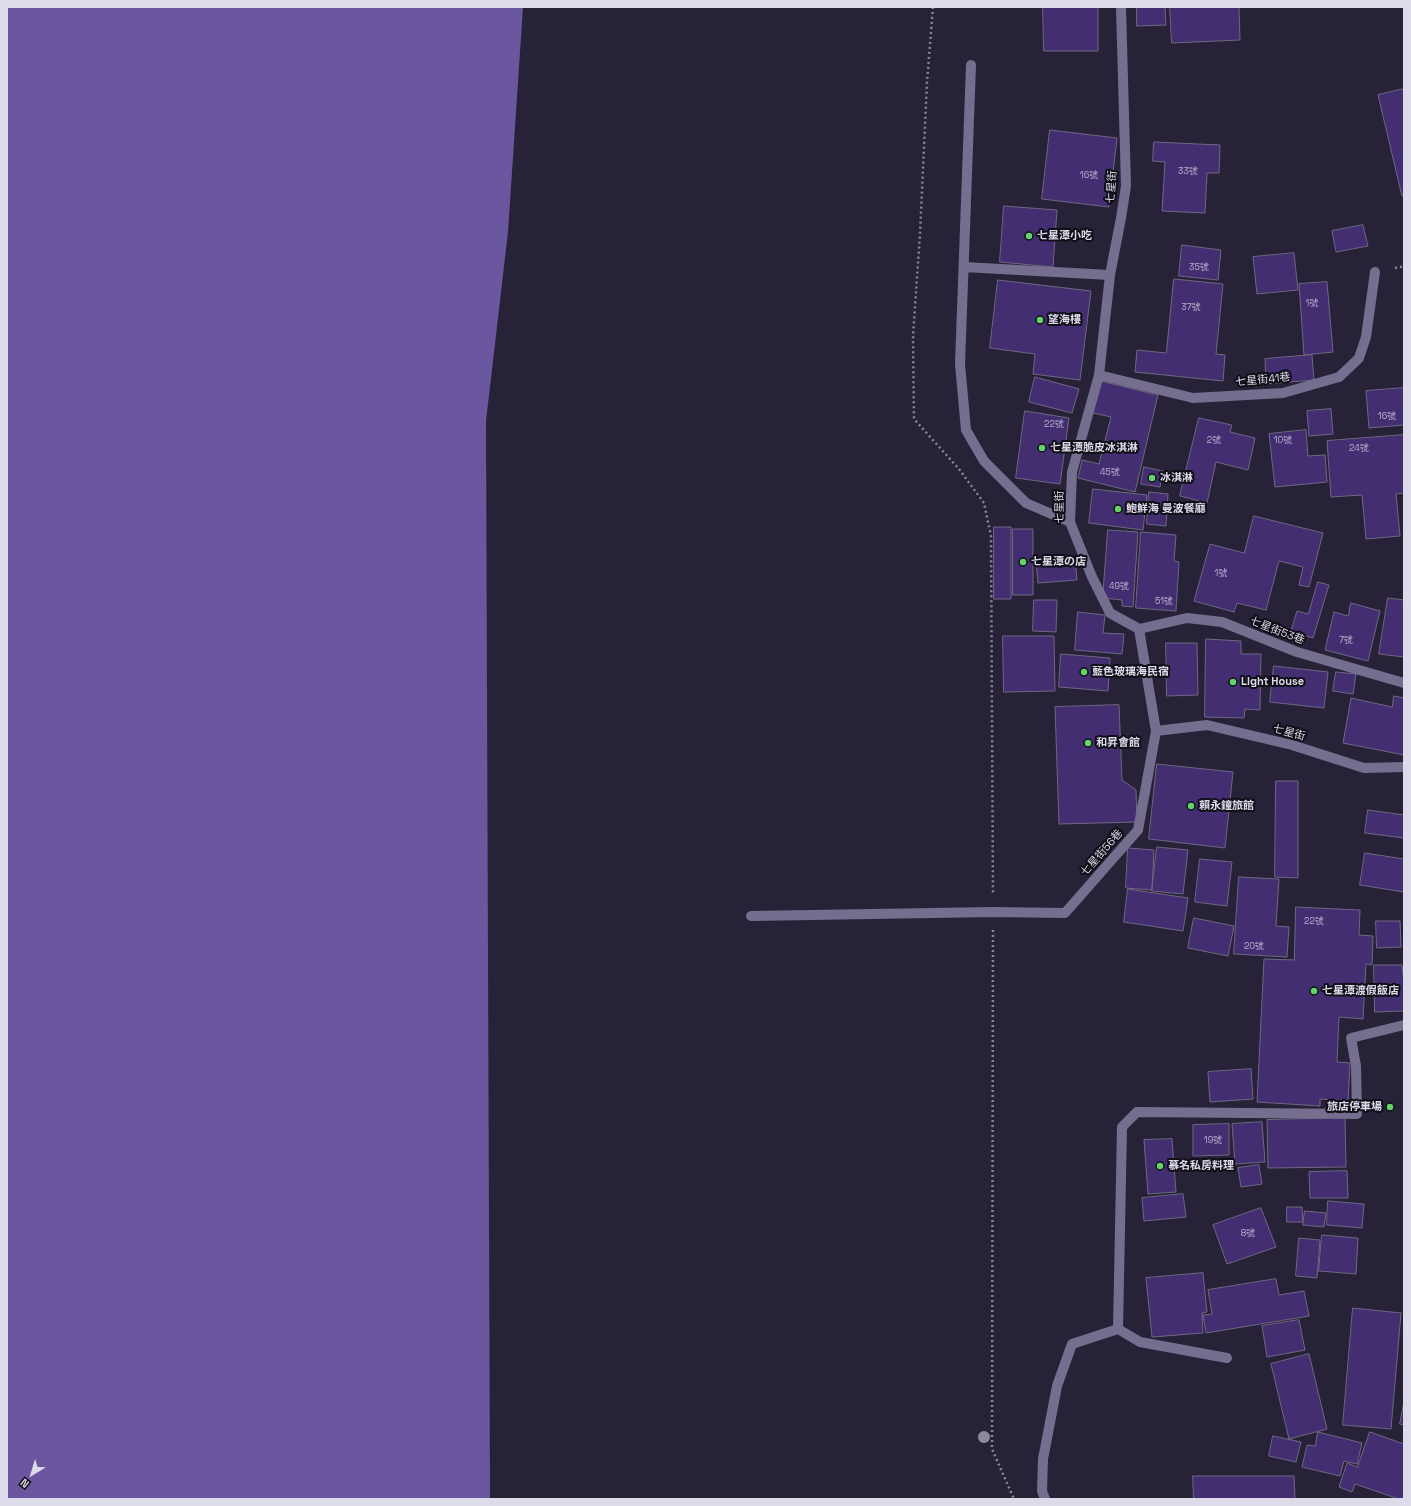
<!DOCTYPE html>
<html>
<head>
<meta charset="utf-8">
<style>
	body { margin:0 }
	#map { position:relative; width:1411px; height:1506px; overflow:hidden; background:#282238; font-family:"Space Grotesk",sans-serif }
	canvas { display:block }
	.frame { position:absolute; inset:0; border:8px solid #dddae9; pointer-events:none }
	.north { position:absolute; left:12px; top:1454px; width:40px; height:40px; -webkit-text-stroke:3px #100e17; paint-order:stroke; rotate:218deg; font-size:11px; font-weight:700; line-height:16px; text-align:center; color:#dddae9 }
	.north::after { content:''; display:block; margin:auto; width:14px; height:18px; background:#dddae9; clip-path:polygon(50% 0,100% 100%,50% 72%,0 100%) }
</style>
</head>
<body>
<div id="map">
<canvas width="1411" height="1506"></canvas>
<div class="frame"></div>
<div class="north">N</div>
</div>
<script>
const context = document.querySelector('canvas').getContext('2d');
context.lineJoin = 'round';
function fill(path, color) { context.fillStyle = color; context.fill(path, 'evenodd'); }
function trace(path, color, width, dash) { context.strokeStyle = color; context.lineWidth = width; context.lineCap = dash ? 'butt' : 'round'; context.setLineDash(dash || []); context.stroke(path); }
function label(font, color, halo, rows, align = 'center') {
  context.font = font + ' "Space Grotesk","Noto Sans TC","Noto Sans JP",sans-serif'; context.lineWidth = 4; context.setLineDash([]); context.textBaseline = 'middle'; context.strokeStyle = halo; context.fillStyle = color; for (const [text, x, y, turn = 0] of rows) {
    context.save(); context.translate(x, y); context.rotate((+turn || 0) * Math.PI / 180); context.textAlign = isNaN(turn) ? turn : align; if (halo) context.strokeText(text, 0, 0); context.fillText(text, 0, 0); context.restore();
  }
}
const water = new Path2D(`
	M7,7h516l-15,225 -22,189 4,1078h-483z`);
const building = new Path2D(`
	M1043,7h55v44h-54z
	M1137,7h28l1,18 -29,1z
	M1170,7h69l1,33 -68,3z
	M1404,89v107h-2l-24,-101z
	M1050,130l67,8 -8,69 -67,-8z
	M1154,142l66,3 -1,28h-12l-2,40 -43,-2 3,-49 -12,-1z
	M1004,206l53,4 -4,57 -53,-5z
	M1363,225l5,21 -32,6 -4,-21z
	M1182,245l39,5 -3,30 -39,-4z
	M1294,253l4,37 -41,4 -4,-37z
	M1174,279l49,5 -7,70 9,1 -2,26 -88,-9 2,-22 29,3z
	M998,280l93,11 -11,89 -47,-6 2,-20 -45,-6z
	M1327,282l6,70 -29,3 -5,-71z
	M1312,355l2,25 -48,4 -1,-25z
	M1035,377l44,12 -7,24 -43,-11z
	M1101,381l57,14 -23,97 -57,-14 4,-18 17,4 12,-47 -18,-4z
	M1404,388v37l-35,3 -3,-37z
	M1331,409l2,25 -24,2 -2,-25z
	M1025,411l44,7 -9,66 -44,-6z
	M1199,418l33,7 -2,7 25,6 -7,32 -32,-8 -9,41 -27,-7z
	M1306,430l2,26 17,-1 2,27 -52,5 -6,-53z
	M1404,435v58l-8,1 4,42 -34,3 -4,-44 -31,2 -4,-56z
	M1144,467l19,4 -3,16 -19,-3z
	M1093,489l54,6 -4,35 -54,-7z
	M1149,492l19,2 -2,32 -19,-2z
	M1254,516l69,17 -14,54 -10,-2 4,-18 -24,-6 -13,49 -29,-7 -3,9 -40,-11 16,-57 34,9z
	M994,527h17v72h-17z
	M1013,529h20v66h-20z
	M1108,530l30,2 -5,75 -11,-1v-6l-19,-2z
	M1141,532l35,3 -2,26 5,1 -3,49 -40,-3z
	M1075,558l2,22 -39,3 -2,-22z
	M1318,582l11,3 -16,53 -22,-7 6,-20 11,3z
	M1388,598l16,2v57l-25,-3z
	M1034,600h23l-1,32 -23,-1z
	M1351,603l29,8 -12,50 -43,-11 9,-38 14,4z
	M1078,612l27,3 -2,18 21,1 -2,20 -47,-4z
	M1003,636h51l1,55 -51,1z
	M1206,639l35,2v13h20l-1,56 -15,-1 -1,9 -39,-1z
	M1166,643h31l1,52 -31,1z
	M1061,654l49,4 -2,33 -49,-4z
	M1274,666l54,6 -4,36 -54,-6z
	M1336,672l20,2 -3,20 -20,-3z
	M1394,696l10,2v57l-61,-12 8,-45 41,9z
	M1119,705l3,75 14,10 1,32 -78,2 -4,-117z
	M1157,764l76,8 -8,76 -76,-9z
	M1276,781h22v97l-23,-1z
	M1368,810l36,5v23l-39,-5z
	M1157,847l31,3 -5,44 -31,-3z
	M1128,848l26,2 -2,40 -26,-2z
	M1365,853l39,6v33l-44,-7z
	M1200,859l32,3 -5,44 -32,-4z
	M1239,877l40,2 -3,47 13,1 -2,30 -53,-3z
	M1128,889l60,9 -5,33 -59,-9z
	M1296,907l64,3 -1,25 14,1 -1,29 -6,-1 -3,55 -24,-2 -2,45 13,1 -2,38 -28,-2v7l-63,-4 7,-143 30,1z
	M1194,918l40,8 -6,30 -40,-8z
	M1376,921h24l1,26 -24,1z
	M1374,965h28l1,10h1v36l-29,1z
	M1251,1069l2,30 -43,3 -2,-30z
	M1345,1118l1,49 -78,1 -1,-48z
	M1262,1122l3,40 -30,2 -3,-40z
	M1229,1124v31l-36,1v-31z
	M1172,1139l4,53 -28,2 -4,-54z
	M1259,1165l3,19 -21,3 -3,-19z
	M1347,1171l1,27h-38l-1,-26z
	M1183,1194l3,23 -42,4 -2,-23z
	M1328,1201l36,3 -2,24 -35,-3z
	M1287,1207h15l1,15h-16z
	M1261,1208l15,39 -49,17 -14,-39z
	M1305,1211l21,2 -2,14 -21,-2z
	M1322,1235l36,3 -2,36 -37,-3z
	M1299,1238l21,2 -3,38 -21,-2z
	M1203,1273l4,39 -5,1 1,20 -51,4 -6,-59z
	M1276,1279l3,16 25,-4 5,25 -103,17 -3,-18 9,-1 -4,-24z
	M1353,1308l48,5 -10,116 -48,-4z
	M1299,1320l6,30 -38,7 -5,-31z
	M1309,1354l18,75 -38,10 -18,-75z
	M1404,1402v23l-4,-1z
	M1318,1432l44,11 -5,21 -13,-3 -4,15 -38,-9 5,-22 8,1z
	M1370,1432l34,12v55h-5l-44,-15 -3,8 -13,-5 8,-24 10,4z
	M1273,1436l28,6 -5,20 -27,-6z
	M1193,1476h101l1,23h-101z`);
const path = new Path2D(`
	M933,7l-6,75 -7,152 -7,102 1,83 45,50 25,34 7,33 2,357
	M1395,268l9,-2
	M993,930l-1,519 22,50`);
const minor = new Path2D(`
	M971,65l-11,299 6,66 18,31 42,42 44,19
	M964,267l146,8
	M1099,375l94,23 90,-5 56,-16 20,-19 7,-21 9,-65
	M1139,629l48,-11 35,4 75,30 107,31
	M1156,731l51,-6 85,20 72,23 40,-1
	M751,916l242,-4 72,1 73,-83 18,-99 -17,-102 -29,-16 -18,-36 -22,-55 2,-50 27,-97 11,-100 11,-57 5,-32 -5,-179
	M1118,1329l4,-202 15,-15 220,2 -1,-48 -5,-28 53,-13
	M1045,1499l-3,-8 1,-32 14,-73 15,-42 46,-15 22,13 87,16`);
const trees = [
	[984,1437]
];
const markers = [
	[1029,236,4,"#62d469"],
	[1040,320,4,"#62d469"],
	[1042,448,4,"#62d469"],
	[1152,478,4,"#62d469"],
	[1118,509,4,"#62d469"],
	[1023,562,4,"#62d469"],
	[1084,672,4,"#62d469"],
	[1233,682,4,"#62d469"],
	[1088,743,4,"#62d469"],
	[1191,806,4,"#62d469"],
	[1314,991,4,"#62d469"],
	[1390,1107,4,"#62d469"],
	[1160,1166,4,"#62d469"]
];
const numberNames = [
	["33號",1188,172],
	["16號",1089,176],
	["35號",1199,268],
	["1號",1312,304],
	["37號",1191,308],
	["16號",1387,417],
	["22號",1054,425],
	["2號",1214,441],
	["10號",1283,441],
	["24號",1359,449],
	["45號",1110,473],
	["1號",1221,574],
	["49號",1119,587],
	["51號",1164,602],
	["7號",1346,641],
	["22號",1314,922],
	["20號",1254,947],
	["19號",1213,1141],
	["8號",1248,1234]
];
const streetNames = [
	["七星街",1112,187,-86],
	["七星街41巷",1263,380,-6],
	["七星街",1060,507,-91],
	["七星街53巷",1277,631,21],
	["七星街",1289,733,15],
	["七星街56巷",1102,853,-49]
];
const poiNames = [
	["七星潭小吃",1037,236],
	["望海樓",1048,320],
	["七星潭脆皮冰淇淋",1050,448],
	["冰淇淋",1160,478],
	["鮑鮮海 曼波餐廳",1126,509],
	["七星潭の店",1031,562],
	["藍色玻璃海民宿",1092,672],
	["Light House",1241,682],
	["和昇會館",1096,743],
	["賴永鐘旅館",1199,806],
	["七星潭渡假飯店",1322,991],
	["旅店停車場",1382,1107,"right"],
	["慕名私房料理",1168,1166]
];
fill(water, '#6b579f');
fill(building, '#432e72');
trace(building, '#6e6882', 1);
trace(path, '#8a8698', 2.5, [2, 3]);
trace(minor, '#756e8e', 10);
context.fillStyle = '#8d889e';
for (const [x, y] of trees) { context.beginPath(); context.arc(x, y, 6, 0, 2 * Math.PI); context.fill(); }
for (const [x, y, r, color] of markers) { const dot = new Path2D(); dot.arc(x, y, r, 0, 2 * Math.PI); context.fillStyle = color; context.fill(dot); trace(dot, '#100e17', 1.5); }
label('9px', '#b6afcb', null, numberNames);
label('11px', '#dddae9', '#100e17', streetNames);
label('bold 11px', '#dddae9', '#100e17', poiNames, 'left');
</script>
</body>
</html>
